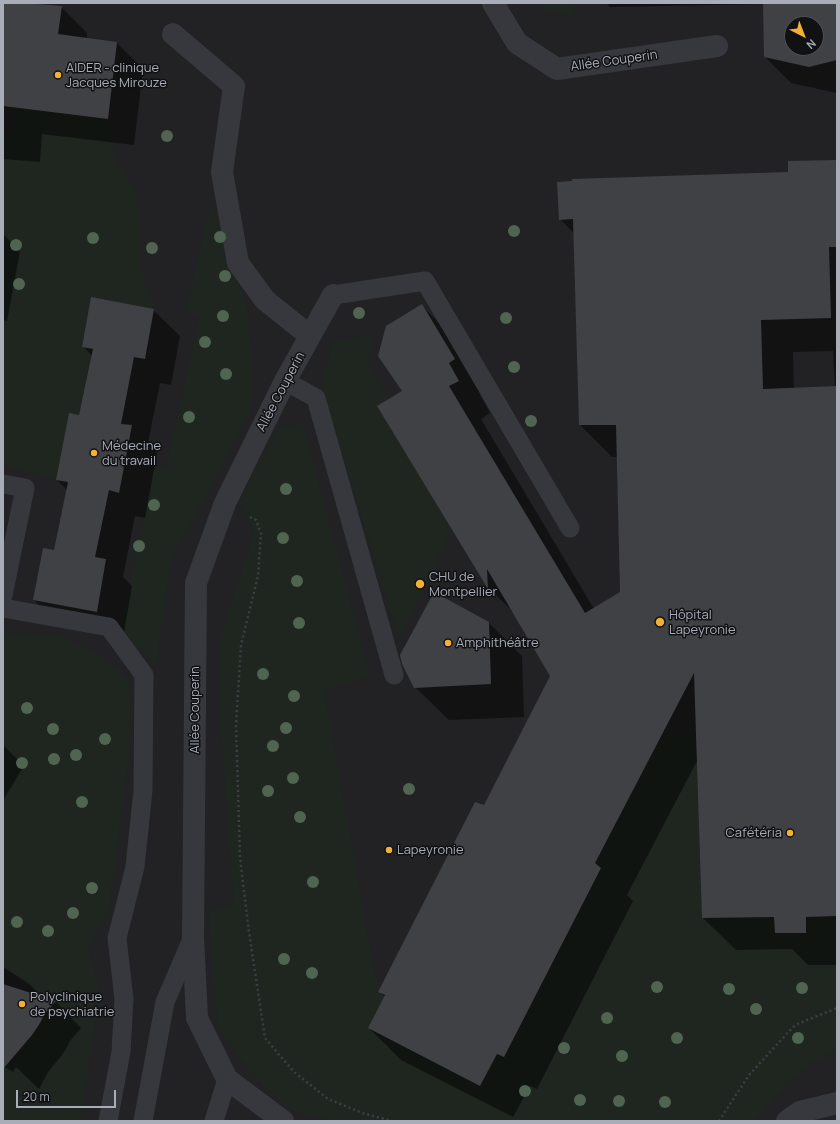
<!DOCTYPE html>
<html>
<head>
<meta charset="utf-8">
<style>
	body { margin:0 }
	#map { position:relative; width:840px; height:1124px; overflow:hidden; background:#161618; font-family:Manrope,sans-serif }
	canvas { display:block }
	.frame { position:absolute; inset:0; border:4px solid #a8adb8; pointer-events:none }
	.north { position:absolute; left:784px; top:16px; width:40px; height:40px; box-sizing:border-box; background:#111113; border:1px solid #4d4f55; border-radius:50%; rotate:138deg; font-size:11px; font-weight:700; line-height:16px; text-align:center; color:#a8adb8 }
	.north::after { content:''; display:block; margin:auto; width:14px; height:18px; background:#f2b134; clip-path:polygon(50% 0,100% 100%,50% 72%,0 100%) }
	.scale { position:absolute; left:16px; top:1090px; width:100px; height:18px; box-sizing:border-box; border:2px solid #a8adb8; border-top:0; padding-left:5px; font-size:12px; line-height:14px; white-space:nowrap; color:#a8adb8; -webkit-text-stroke:3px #111113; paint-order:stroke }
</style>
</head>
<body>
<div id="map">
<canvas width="840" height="1124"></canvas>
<div class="frame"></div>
<div class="north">N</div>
<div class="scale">20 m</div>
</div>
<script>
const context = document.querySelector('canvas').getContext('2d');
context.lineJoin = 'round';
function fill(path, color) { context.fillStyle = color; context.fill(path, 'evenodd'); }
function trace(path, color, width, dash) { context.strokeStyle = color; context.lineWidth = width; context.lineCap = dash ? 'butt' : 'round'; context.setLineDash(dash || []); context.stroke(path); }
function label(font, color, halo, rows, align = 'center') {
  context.font = font + ' Manrope,sans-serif'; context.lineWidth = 3; context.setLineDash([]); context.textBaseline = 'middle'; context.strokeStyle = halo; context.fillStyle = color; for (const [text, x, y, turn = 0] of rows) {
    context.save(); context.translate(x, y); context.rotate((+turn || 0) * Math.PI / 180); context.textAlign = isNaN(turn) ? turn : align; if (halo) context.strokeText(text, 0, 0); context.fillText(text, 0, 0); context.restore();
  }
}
const built = new Path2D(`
	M3,3h834v1118h-834zM792,24h24v24h-24z`);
const green = new Path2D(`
	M533,3h40l1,13c-15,-2 -29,-4 -41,-13z
	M16,108l92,11 6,36 22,40 5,38 -2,31 15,45 -63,-12 -9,49 11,3 -14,66 -10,-1 -13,66 -36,-11 -17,-4v-330l11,1z
	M212,199l16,62 18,39 6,59 -2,54 -79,147 -15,104 -35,-34 33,-164 12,2 34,-152 -14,-5z
	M373,333l-5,30 20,37 -11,7 75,122 -53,109 -78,-253 12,-42z
	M302,422l68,254 -46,14 54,302 7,3 -17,33 112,58 17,-32 8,3 96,-189 -6,-5 68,-129 33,-1 6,185 72,-1 1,16h31v-16l31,-1v135l-20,9 -26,19 -38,42h-418l-43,-10 -41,-38 -33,-45 -10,-117 26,-5 -12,-162 -1,-109 34,-104 -16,-27 39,-75z
	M3,633l54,2 46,23 26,22 1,67 -21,164 -21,36 12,48 -20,126h-77v-66l9,9c13,-23 27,-43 44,-63l-13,-4 -13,-14 -27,-16z`);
const shadow = new Path2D(`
	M3,3l58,4 26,26v6l30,4 26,26 -9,76 -92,-11 -2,28 -37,-3z
	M606,3h231v90l-46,-10 -26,-26 -1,-53 -154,3zM792,24h24v24h-24z
	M837,161v804h-29l-16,-16 -56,1 -33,-32 -5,-159 -71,136 6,6 -96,188 -7,-3 -17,31 -112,-57 -32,-32 16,-31 -5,-5 104,-185 67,-131 -36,-62 -26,-26 -111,-181 25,-15 19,-86 32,32 32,54 -6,3 10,18 -9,6 113,190 27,-17 -3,-135h-6l-32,-32 -5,-191 -15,-15 229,-46zM833,351l2,36 -41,2 -1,-37z
	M3,234l17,17 -13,70 -4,-1z
	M153,310l27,26 -9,49 -11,-2 -12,60 9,10 -12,65 -10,-2 -12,61 9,9 -9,52 -63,-12 -26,-26 21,-49 12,-61 -10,-10 23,-64 12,-60 -9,-10z
	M488,622l34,34 2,61 -75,3 -34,-33z
	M3,745l21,21 -21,34z
	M3,967l26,17 14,14 13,4 25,26 -11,13 -7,13 -15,18 -9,17 -23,-22 -3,5 -10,-6z`);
const building = new Path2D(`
	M3,3h21l38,3 -4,28 59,8 -9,77 -105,-13z
	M763,3h74v57l-28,7 -45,-10zM792,24h24v24h-24z
	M837,160v87h-8l2,71 -70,2 2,69 74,-3v530l-31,1v16h-31l-1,-16 -72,1 -8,-245 -99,190 6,5 -97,189 -7,-3 -17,32 -112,-58 17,-33 -7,-3 97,-190 9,3 66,-129 -63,-107 1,20 -111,-183 25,-15 -24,-35 8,-30 36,-22 33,55 -6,4 10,18 -10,5 136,227 35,-21 -4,-167h-37l-6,-206 -14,1 -2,-38 15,-1v-2l216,-7v-11z
	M91,297l63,12 -9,50 -11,-2 -13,67 11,1 -13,68 -10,-3 -14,67 11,2 -9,53 -64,-12 10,-52 11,2 14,-68 -12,-2 13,-67 10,2 14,-66 -11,-2z
	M434,592l55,30 2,62 -77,4 -12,-24 -2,-9z
	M3,984l53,17 -12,14 -4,8 -8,12 -29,34z`);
const path = new Path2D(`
	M250,517l6,3 5,14 -3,42 -17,69 -5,80 4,133 9,74 16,106 29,34 34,27 37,15 27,7
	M719,1121l30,-46 46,-50 42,-17`);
const service = new Path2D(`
	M333,295l92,-14 145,247
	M285,381l31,17 78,277
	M3,484l22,4 -22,107
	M3,608l106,19 35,48 -1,115 -8,77 -18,71 7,61 -3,53 -13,69
	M143,1121l22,-119 28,-65
	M214,1121l13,-42`);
const minor = new Path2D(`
	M493,3l24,40 40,26 160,-23
	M173,34l61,52 -12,86 16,91 27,37 45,36
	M283,1121l-56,-42 -30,-61 -4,-81 3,-354 29,-80 60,-122 48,-86
	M787,1121l13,-9 37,-9`);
const trees = [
	[167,136],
	[514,231],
	[220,237],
	[93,238],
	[16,245],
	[152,248],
	[225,276],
	[19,284],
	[359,313],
	[223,316],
	[506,318],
	[205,342],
	[514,367],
	[226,374],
	[189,417],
	[531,421],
	[286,489],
	[154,505],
	[283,538],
	[139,546],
	[297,581],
	[299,623],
	[263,674],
	[294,696],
	[27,708],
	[286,728],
	[53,729],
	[105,739],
	[273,746],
	[76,755],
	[54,759],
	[22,763],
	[293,778],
	[409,789],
	[268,791],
	[82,802],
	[300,817],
	[313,882],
	[92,888],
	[73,913],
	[17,922],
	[48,931],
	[284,959],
	[312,973],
	[657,987],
	[802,988],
	[729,989],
	[756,1009],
	[607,1018],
	[677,1038],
	[798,1038],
	[564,1048],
	[622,1056],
	[525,1091],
	[580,1100],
	[619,1101],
	[665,1102]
];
const markers = [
	[58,75,4,"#f2b134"],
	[94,453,4,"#f2b134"],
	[420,584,5,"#f2b134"],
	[660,622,5,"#f2b134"],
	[448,643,4,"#f2b134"],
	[790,833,4,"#f2b134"],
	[389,850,4,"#f2b134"],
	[22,1004,4,"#f2b134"]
];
const streetNames = [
	["Allée Couperin",614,61,-8],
	["Allée Couperin",281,392,-62],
	["Allée Couperin",195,710,-90]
];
const poiNames = [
	["AIDER - clinique",66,68],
	["Jacques Mirouze",66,83],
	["Médecine",102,446],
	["du travail",102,461],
	["CHU de",429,577],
	["Montpellier",429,592],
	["Hôpital",669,615],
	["Lapeyronie",669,630],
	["Amphithéâtre",456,643],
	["Cafétéria",782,833,"right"],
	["Lapeyronie",397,850],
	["Polyclinique",30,997],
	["de psychiatrie",30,1012]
];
fill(built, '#222225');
fill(green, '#1e261f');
fill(shadow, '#0007');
fill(building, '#404145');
trace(path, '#3d3f44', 2.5, [2, 3]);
trace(service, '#37383d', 19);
trace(minor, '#37383d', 22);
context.fillStyle = '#506452';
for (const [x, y] of trees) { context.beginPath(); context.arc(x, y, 6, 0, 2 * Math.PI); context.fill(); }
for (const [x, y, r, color] of markers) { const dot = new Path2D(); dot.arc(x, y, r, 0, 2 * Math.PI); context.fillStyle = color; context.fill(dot); trace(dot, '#111113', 1.5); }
label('13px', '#a8adb8', '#111113', streetNames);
label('13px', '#a8adb8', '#111113', poiNames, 'left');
</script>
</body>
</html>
